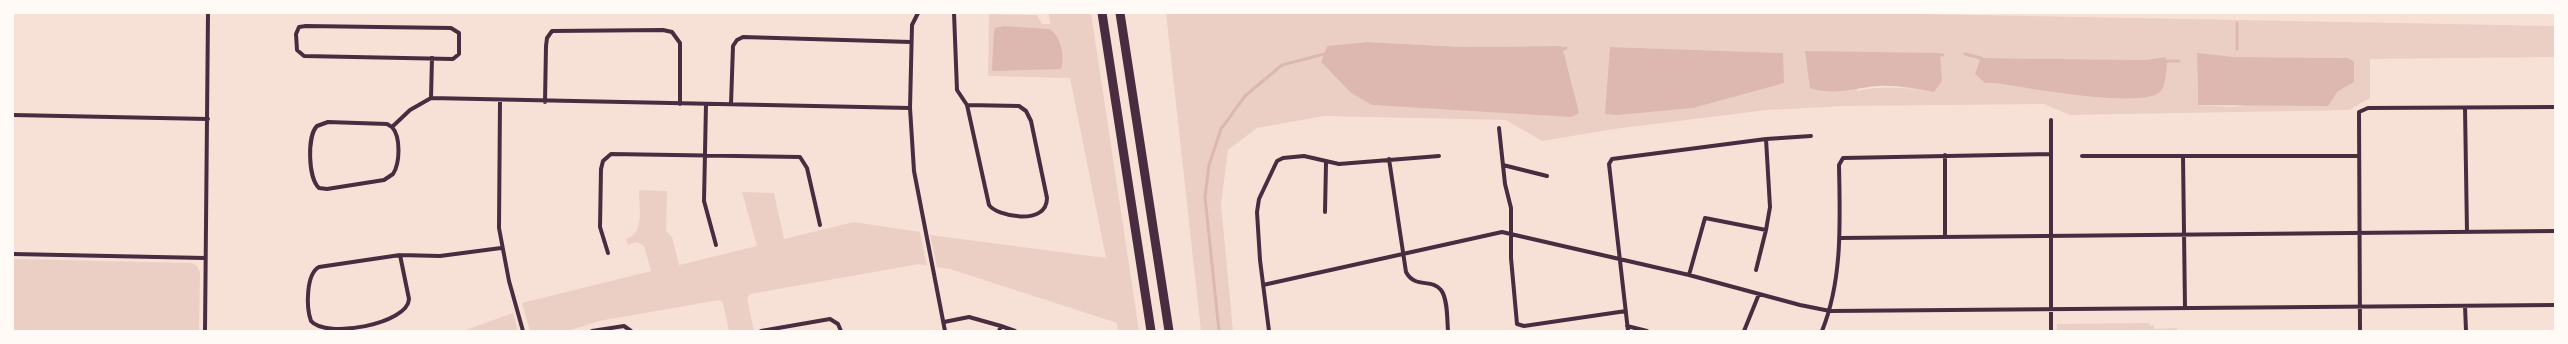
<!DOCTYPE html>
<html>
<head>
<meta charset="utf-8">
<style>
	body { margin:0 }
	#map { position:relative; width:2568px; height:344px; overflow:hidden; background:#f7e1d7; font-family:Lora,serif }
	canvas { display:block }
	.frame { position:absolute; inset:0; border:14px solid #fffaf5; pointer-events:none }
</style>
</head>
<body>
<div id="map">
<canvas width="2568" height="344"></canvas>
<div class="frame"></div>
</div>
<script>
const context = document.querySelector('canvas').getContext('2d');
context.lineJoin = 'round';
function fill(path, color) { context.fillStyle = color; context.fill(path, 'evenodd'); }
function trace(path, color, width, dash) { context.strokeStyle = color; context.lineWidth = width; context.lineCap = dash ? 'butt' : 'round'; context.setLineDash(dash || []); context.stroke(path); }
const green = new Path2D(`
	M1049,13h42l48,318h-21l-1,-8 -167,-54 -13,-2 -7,-32 176,23 -36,-180 -82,-2 1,-62 48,1 5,9h8z
	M1166,13h704l685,13v31l-185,2v39l-21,12 -279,5 -26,-11 -199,2 -78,4 -153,19 -72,12 -36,-21 -182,-4 -67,12 -29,22 -7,54 12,127h-32zM1367,42l96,5 99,-1 9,45 -177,15 -22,-1 -21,-12 -30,-31 6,-16zM1611,47l171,6 -89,55 -35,3zM1867,54h73l-6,38c-27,-4 -50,-7 -77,-1zM2197,54l37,3 114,1 5,24 -16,10 -104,15 -35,-2zM2165,57l3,4 -1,5 -182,17 -4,-25 164,2z
	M639,190l28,1 -1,40 6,6 7,28 78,-19 -15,-54 32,1 10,46 70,-17 66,10 7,34 -8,-2 -169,30 -3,5 7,32h-25l-6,-28 -4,-3 -120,21 -31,10h-38l-8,-28 129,-32 -7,-25 -7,-4 -9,3 -2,-6c19,-6 13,-32 13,-49z
	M13,259l179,4 5,3 3,7 -1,58h-186z
	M513,313l5,18h-55z
	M2150,323v3l4,-1v4l23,-1v3h-120v-7z`);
const water = new Path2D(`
	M1004,26l45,3c12,6 16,28 12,40l-68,2 -1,-3 2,-36 1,-4z
	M1367,42l96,5 99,-1 17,67 -7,4 -200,-12 -21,-12 -30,-31 6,-16z
	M1610,47l173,6 1,30 -91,25 -76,7 -12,-1z
	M1805,51l135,2 2,28 -8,11c-19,-3 -37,-7 -56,-6 -25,2 -42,10 -68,2z
	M2197,53l37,4 114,1 6,4v20l-17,10 -9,14 -130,-1z
	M2165,57l3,4c-2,8 -2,23 -7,30 -16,19 -138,-4 -165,-8h-11l-10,-9 6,-16 164,2z`);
const stream = new Path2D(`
	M2237,23v26
	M1560,50l6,-2
	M1965,54l16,4
	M1936,55h7
	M2168,61h11
	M1219,331l-14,-134 4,-32 12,-36 24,-33 37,-31 46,-12`);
const minor = new Path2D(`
	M918,13l-6,12 -2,83 4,63 31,160
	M954,13l3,77 10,15 22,100c7,11 58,22 58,-7l-16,-77 -5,-10 -7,-5 -52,-1
	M306,26l145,2 8,5v21l-6,5 -149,-3 -7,-6 -1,-16 3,-7z
	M431,98l1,-40
	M500,100l-1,128 10,53 14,50
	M545,102l1,-56 1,-8 5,-7 111,-1 9,2 8,11v61
	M706,104l-2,97 12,44
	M731,104l2,-58 4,-6 6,-3 168,5
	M2465,108l2,124
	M13,115l195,4
	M2051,120v211
	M328,122l59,2 5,3c9,10 8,36 1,47l-9,6 -57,9 -8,-1c-11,-10 -12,-52 -2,-62z
	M392,127l18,-17 21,-12 479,10
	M1499,128l6,56 6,24v50l6,66 7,2 102,-15
	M1766,139l45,-3
	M1945,155v81
	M2082,156h276
	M2183,156l2,152
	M1389,159l17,113c9,17 26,6 35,18 7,9 6,30 7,41
	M1503,165l44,11
	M1325,212l1,-49
	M1840,238l715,-7
	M608,253l-8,-26 1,-58 2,-8 8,-7 189,3 7,11 13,57
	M13,254l192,4
	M400,255l9,44c-1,25 -83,40 -98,22 -5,-14 -5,-47 8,-54l81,-12 40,1 61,-8
	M1756,270l10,-40
	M1263,285l239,-53 187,43 111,30 30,6 725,-6
	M2465,306l1,25
	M944,322l25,-5 32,9
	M1627,326l20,5
	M205,331l3,-318
	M592,331l32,-5 7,5
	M761,331l69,-12 8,5 3,7
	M999,331l2,-5 14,5
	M1269,331l-9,-71 -3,-48 2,-13 18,-38 6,-3 21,-2 35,8 100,-8
	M1628,331l-19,-167 3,-5 154,-20 4,68 -4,23 -61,-12 -16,57
	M1744,331l15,-37
	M1822,331c21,-52 18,-111 17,-166l4,-7 208,-4
	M2360,331l-1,-219 9,-4 187,-1`);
const primary = new Path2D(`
	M1102,13l49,318
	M1120,13l49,318`);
fill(green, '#ebcfc5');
fill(water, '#dcb8b0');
trace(stream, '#dcb8b0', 3);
trace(minor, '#4a2c40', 4);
trace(primary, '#4a2c40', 9);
</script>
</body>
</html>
